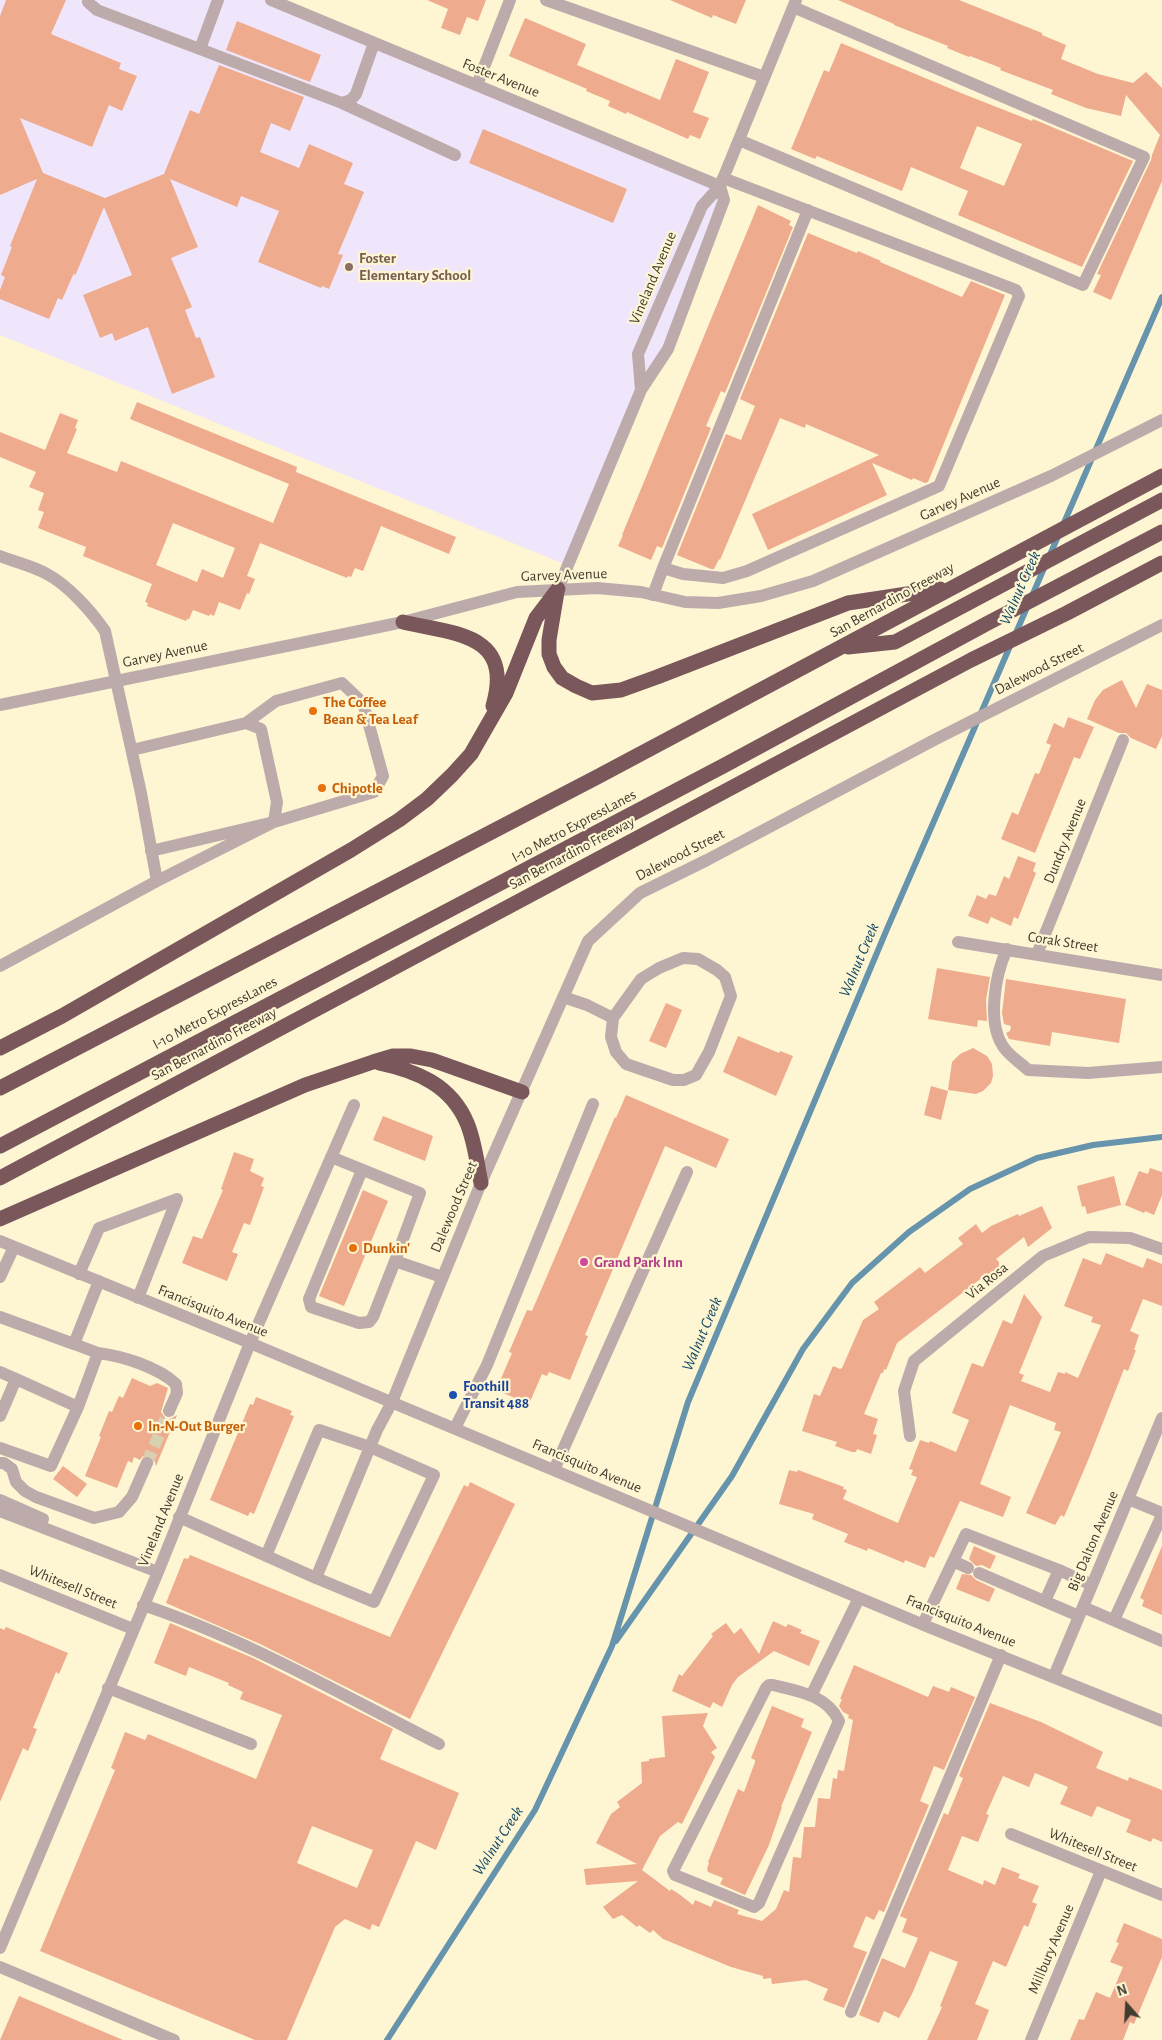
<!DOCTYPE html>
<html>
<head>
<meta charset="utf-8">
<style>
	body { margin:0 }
	#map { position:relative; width:1162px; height:2040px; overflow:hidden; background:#fef5d2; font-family:"Alegreya Sans",sans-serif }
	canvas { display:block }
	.north { position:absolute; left:1102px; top:1980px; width:50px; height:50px; -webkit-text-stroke:4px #fef5d2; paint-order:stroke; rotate:341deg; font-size:14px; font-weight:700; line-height:20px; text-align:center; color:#403c2f }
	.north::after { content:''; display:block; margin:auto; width:18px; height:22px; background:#403c2f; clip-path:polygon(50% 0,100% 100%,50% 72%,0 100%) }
</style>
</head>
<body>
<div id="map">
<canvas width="1162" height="2040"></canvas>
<div class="north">N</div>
</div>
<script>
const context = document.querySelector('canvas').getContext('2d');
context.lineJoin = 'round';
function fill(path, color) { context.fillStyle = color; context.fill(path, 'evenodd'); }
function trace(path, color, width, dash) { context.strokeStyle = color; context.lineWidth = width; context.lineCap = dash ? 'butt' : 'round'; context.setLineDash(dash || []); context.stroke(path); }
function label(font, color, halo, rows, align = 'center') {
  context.font = font + ' "Alegreya Sans",sans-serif'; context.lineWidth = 4.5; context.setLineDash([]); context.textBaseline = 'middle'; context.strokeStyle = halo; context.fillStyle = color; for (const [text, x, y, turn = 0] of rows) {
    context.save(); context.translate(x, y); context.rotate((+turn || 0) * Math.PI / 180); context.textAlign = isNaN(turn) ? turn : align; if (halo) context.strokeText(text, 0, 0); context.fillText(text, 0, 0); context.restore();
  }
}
const education = new Path2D(`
	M0,0h271l449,186 4,14 -56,149 -27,41 -74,175 -567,-230z`);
const stream = new Path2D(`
	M1063,525l99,-228
	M1049,557l10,-23
	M1015,635l30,-69
	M616,1641l116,-165 71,-127 49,-66 57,-51 61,-43 67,-31 56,-13 69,-8
	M387,2040l148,-230 77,-164 76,-244 199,-473 124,-285`);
const building = new Path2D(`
	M6,0h60l-15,34 70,29 -2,6 18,7 -15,35 -13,-6 -17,42 -72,-29 23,55 62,25 59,-24 26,-64 9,4 20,-49 85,32 -14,34 -19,-8 -11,29 39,16 10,-24 44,19 -9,21 20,8 -26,62 5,1 -14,34 -7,-3 -1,2 -63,-26 21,-51 -38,-15 -4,11 -67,-28 28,68 -27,11 21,49 -7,3 11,28 4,-1 15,40 -43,17 -24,-67 -33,14 -3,-8 -12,5 -17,-43 49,-20 -28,-68 -29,69 -1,-3 -12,27 -4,-2 -9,21 -49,-20v-9l5,-13 -4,-2 11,-28 -2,-1 27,-67 -37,16v-179z
	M427,0h59l-8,21 -11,-4 -7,18 -19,-7 7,-19z
	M670,0h76l-10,24 -23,-9 -1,3z
	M838,0h121l83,33v2l24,10 -5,14 37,15 35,9 13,-11 16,16v93l-51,119 -18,-8 8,-17 -4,-1 54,-114 1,-5 8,-20 -34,-40 -5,21 -35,-8 -35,-14 2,-4 -53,-20 1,-2 -31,-12 -1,1 -22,-9 1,-2 -54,-21v-1z
	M525,18l61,26 -9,21 83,35 16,-41 33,13 -16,40 16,6 -9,21 -10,-4 -2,4 -61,-27 -1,2 -18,-8 2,-5 -24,-10 1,-2 -78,-33z
	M237,21l84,34 -11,27 -84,-32z
	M841,43l120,50 71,28 1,-2 100,42 -51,106 -124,-52 10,-24 -57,-24 -9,24 -85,-35 -2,3 -24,-10 33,-79 5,2zM977,126l45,18 -18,42 -44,-18z
	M483,129l144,60 -14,34 -144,-60z
	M758,205l33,16 -2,4 4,2 -68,166 -4,-2 -15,35 5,2 -49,120 -5,-2 -6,14 -33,-14 5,-11h-1z
	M808,233l49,20 1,-2 23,10 -1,1 82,35 9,-16 34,14 -77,187 -3,1 -12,-5 -1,2 -40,-17 15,32 -119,55 -16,-36 127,-59 -73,-31 -1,4 -25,-10 -60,142 -1,-1 -5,10h-3l-34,-14 49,-121 15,6 14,-34 -15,-7z
	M137,402l160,65 -1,5 160,65 -7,17 -68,-28 -18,45 -8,-3 -4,9 -3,-1 -1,2 -87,-35 -13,33 8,3 -6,15 -2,-1 -7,17 -21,-8 -5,14 -4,-2 -1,2 -16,-6 -4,9h-2l-1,2 -39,-15 1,-3 -3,-1 7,-18 -69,-28 3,-9 -48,-19 6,-16 -6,-2 6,-17 -15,-6 7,-15 -36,-15v-25l45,18 15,-37 18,7 -3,8 2,1 -10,24 50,19 4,-11 152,62 16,-39 -159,-65zM173,523l62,25 -12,30 -21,-9 -5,13 -41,-17z
	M1122,680l14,28 11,-24 15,6v46l-6,13 -25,-11 -5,-5h-7l-32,-14 8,-19 8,-10z
	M1068,717l26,10 -14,32 -6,-2 -39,96 -34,-14 11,-27 6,3 17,-42 4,1 12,-29 -5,-2 8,-20 10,5z
	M1018,856l18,7 -3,8 3,2 -18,46 -4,-2 -3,9 -20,-9 -3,7 -20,-8 9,-21 9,4 3,-5 7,2 8,-20 5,3z
	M937,968l53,9 -4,23 1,21 -9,-1 -1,7 -49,-8z
	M1006,979l120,20 -7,44 -67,-11 -2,14 -41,-7 -3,-6 4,-2 1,-5 -7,-2 -2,-11z
	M666,1003l16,7 -16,38 -17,-7z
	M738,1036l41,17 1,-2 13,5 -17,40 -53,-24z
	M973,1048l14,8 5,8 1,12 -2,7 -8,8 -7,3 -28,-4 4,-28 8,-8z
	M931,1086l17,5 -7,29 -17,-5z
	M626,1095l103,44 -13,29 -51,-22 -80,189 3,1 -18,44 -21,-8 -2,4 -5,-2 -13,30 -33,-14 16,-37 -3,-1 18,-42 5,1 83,-194 1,1z
	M383,1116l50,20 -8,25 -52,-21z
	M234,1152l20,7 -4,12 14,7 -3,8 3,1 -14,38 -6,-2 -12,29 6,2 -11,27 -45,-18 11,-27 9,3 21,-49 -2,-1z
	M1150,1168l12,4v23l-8,20 -9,-4 -1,2 -19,-8 14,-34 9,3z
	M1114,1176l7,29 -34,9 -2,-8 -3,1 -5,-21z
	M363,1190l25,11 -44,105 -25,-10z
	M1042,1206l10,22 -24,19 -4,-10 -28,22 3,3v6l-11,10 -3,1 -2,-2 -86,66 -11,27 -2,-1 -1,4h-2l-17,41 14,5 -5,15 4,1 -6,19 -14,-5 -1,3h-4l-17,-6 2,-4 -35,-11 12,-37 6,2 13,-30 7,3 2,-1 21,-48 16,-11 -5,-7 46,-35 5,6 38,-29 -5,-6 18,-14 6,9 9,-7 27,-12 1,2z
	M1106,1253l37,15 4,-10 15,6v42l-19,-7 -13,32 9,4 -5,15h2l-8,21 -4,-2 -35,89 -25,59 -3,-2 -6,10 -29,-12 35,-81 -7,-2 2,-7 -46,-18 -30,79 31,13 -8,20 -43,-16 -26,57 -4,-2 -5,12 -20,-8 -1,3 -36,-15 -1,3 -23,-9 4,-8 -36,-15 2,-5 -35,-10 10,-34 8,2 1,-2 46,17 -1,2 4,1 -4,9 55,24 19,-46 -6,-2 2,-5 -4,-1 11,-29 9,3 1,-2 26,11 13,-32 -17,-7 20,-50 11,4 20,-47 9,4 12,-30 18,23 -23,56 5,2 -3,6 29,11 8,-20 7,2v-2l13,6 23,-53 -10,-3 2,-5 -29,-11 19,-48 18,7z
	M132,1378l18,8 7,-3 11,5 -7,24 5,7h4l7,-4 -21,51 -2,-7 -4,-4 -7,1 -3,4 -6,-3 -2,6 -4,-2 -11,27 -32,-12 16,-39 -2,-1 10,-25 3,1 7,-16 4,2z
	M256,1397l36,14 -2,4 4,1 -40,98 -4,-2 -2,4 -38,-16 40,-96 3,1z
	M63,1466l24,18 -10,13 -24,-18z
	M470,1482l45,22 -105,215 -150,-75 -94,-41 18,-45 4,1 2,-4 200,82 74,-152 4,2z
	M974,1546l22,10 -6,13 -8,-4 -6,1 -7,-7z
	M1162,1546v69l-20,-9 2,-6 -4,-2z
	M962,1574l9,1 5,5 19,9 -6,13 -33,-13z
	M773,1621l13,6 2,-3 14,6 -2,3 20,8 -11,25 -35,-15 -36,26 -6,8 -10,22 -9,-5 -3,6 -38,-17 7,-17 3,2 31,-40 -2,-2 15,-11 8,11 7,-6 18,26z
	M170,1623l83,35 140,71 -13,30 79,34 -23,57 -20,-9 -37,86 -7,-3 -2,6 -25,-11 -10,8 -48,113h-32l-215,-89 75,-181 -4,-2 14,-36 20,8 3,-6 108,45 26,-64 -42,-16 3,-7 -15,-7 1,-2 -40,-16 -3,9 -32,-13zM312,1826l61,24 -16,38 -60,-25z
	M6,1627l62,26 -9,21 -3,-2 -23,56 4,1 -9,22 -5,-3 -23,54v-174l4,2z
	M854,1665l74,32 5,-11 16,6 2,-5 24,10 -31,73 -10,-4 -14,35 9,4 -45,107 -5,-2 -5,10 -8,-4 -13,31 14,5 -23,56 -21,-8 5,-11 -22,-9 -34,4 -1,-6 -8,1v-3l-32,-9 -68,-28 -10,-9 -3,3 -11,-8 -2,2 -15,-12 -9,4 -10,-12 35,-26 -52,4 -2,-16 53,-5 -41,-21 15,-29 9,-7 -3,-5 25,-19 -1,-21 8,-1v-2l16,-2 -3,-41 46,-3 -5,13 14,22 -6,4 4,5 -33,67 -4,-2 -18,14 -18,34 28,21 1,-2 8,5 14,11 2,-5 16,7 3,-7 25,10 -2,4 25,7 14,-12 8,-19 5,2 4,-35 8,1 3,-31h11l3,-29 12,1 3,-21 4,1 1,-9 6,1 9,-51 -5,-2 1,-3 -6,-3 -4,-6 3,-7h-2z
	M990,1703l51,19 62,30 -7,16 32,13 1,-4 33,13v52l-9,-4 -2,4 -25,-10 5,-12 -34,-14 -5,11 -32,-13 8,-17 -33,-14 -6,14 -26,-11 -17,38 3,1 -11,27 -16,-6 -14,34 35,15 1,-5 11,5 7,-18 18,7 -2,4 21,8 -7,16 5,2 -9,23 -4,-2 -18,42 -13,-6 -18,43 14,6 -12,30h-50l15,-33 -2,-1 18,-44 -28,-11 -18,43 -13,24 -15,-7 -5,12 -20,-8 23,-57 23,10 13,-30 -16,-6 5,-13 -7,-3 44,-103 4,2 15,-37 -4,-2z
	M772,1706l32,13 -3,8 11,5 -31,75h1l-13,38 -24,50 -25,-11 3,-6 -15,-6 -1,-3 2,-6 -1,-1 30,-73 6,3 11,-30v-2l-4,-2z
	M1124,1923l38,16v18l-28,67 -4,-2 -7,18h-53l9,-21 5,1 12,-28 14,6 13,-31 -13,-5 9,-19 -3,-1z
	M19,1996l104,44h-123z`);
const minorTunnel = new Path2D(`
	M147,1463l22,-52`);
const minor = new Path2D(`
	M89,0l-1,2 9,8 245,93 113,52
	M271,0l449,186
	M546,0l218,77
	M200,49l18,-49
	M477,85l33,-85
	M342,103l9,-3 5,-6 18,-51
	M739,140l344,145 61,-128 -351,-150
	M641,390l-3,-36 64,-148 18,-20 76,-186
	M0,556c15,6 33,10 47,18 21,11 45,38 58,57l36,162 16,88 -157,85
	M663,568l145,-358
	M558,589l83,-199 27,-41 56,-149 -4,-14
	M653,595l10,-27 20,6 40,4 24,-7 192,-85 80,-190 -3,-6 -293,-112
	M0,705l403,-83 114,-30 80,-4 44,4 44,10 33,1 43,-7 52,-15 238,-105 111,-56
	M132,750l114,-27 15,6 16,73 -3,20 -117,59
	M151,851l123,-29 100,-30 9,-16 -20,-73 -21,-20 -66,18 -30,22
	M958,942l204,33
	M1007,949c-12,26 -21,76 -2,100 6,8 16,14 23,21l60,3 74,-6
	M1037,954l86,-214
	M563,997l24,8 26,13 -2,19 5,15 10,12 47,16h11l12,-5 13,-23 22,-56 -6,-19 -8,-7 -19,-11 -15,-1 -24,10 -18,11 -28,39
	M331,1157l89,36 -25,68 47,16
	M362,1170l-53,129 2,8 48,16 10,-1 4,-5 22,-56
	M0,1241l250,102 681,285 231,93
	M79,1274l20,-46 78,-29 -39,99
	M0,1277l14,-30
	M0,1317l74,27 25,-63
	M98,1353c24,3 60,14 78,31l1,9 -8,18
	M0,1372l16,7 -16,37
	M16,1379l62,28 20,-54 -24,-9
	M455,1428l32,-63 106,-261
	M910,1436l-6,-45 10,-30 129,-105 46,-19 41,1 32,11
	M0,1448l51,18 27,-59
	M0,1463h4l8,6 4,13 9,9 11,6 58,21 25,-6 13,-15 15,-34
	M554,1470l133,-298
	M1128,1499l34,14
	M0,1500l43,19
	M0,1511l158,61
	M179,1517l137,61 61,-148 15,-28 89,-219 107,-242 52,-48 67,-33 229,-121 226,-114
	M266,1556l53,-126 51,17 64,28 -60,127 -58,-24
	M953,1561l15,7
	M979,1573l100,43
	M0,1575l133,54
	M1045,1601l14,-31
	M143,1605c103,34 199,90 296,139
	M1083,1607l79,34
	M1114,1620l48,-105
	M923,1624l43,-90 93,36 33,15
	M1054,1676l108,-258
	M769,1685h4c25,6 54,10 66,36l-80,182 -5,4 -79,-32 -2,-4 93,-183z
	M108,1688l143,56
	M812,1694l47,-96
	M1011,1834l151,61
	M0,1948l158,-376 92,-229 104,-238
	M0,1967l174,73
	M851,2012l150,-357
	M1031,2040l70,-169`);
const highway = new Path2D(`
	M557,592l-8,48v14l5,13 8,11 14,8 16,7 29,-3 36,-13 191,-74 92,-14
	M403,622c51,12 111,11 90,84
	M848,647l47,-5 267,-142
	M0,1048l62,-32 289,-166 48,-30 28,-21 25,-24 19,-21 35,-61 30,-75 22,-29
	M379,1063c38,8 72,22 88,60 8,19 10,41 14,60
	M0,1088l599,-312 563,-300
	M0,1146l725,-381 263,-142 174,-91
	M0,1178l971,-518 96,-47 95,-50
	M0,1219l305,-134 68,-23 20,-6h18l21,4 90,32`);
const markers = [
	[349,267,5,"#8d6e63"],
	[313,711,5,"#e8710a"],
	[322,788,5,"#e8710a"],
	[353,1248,5,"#e8710a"],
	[584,1262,5,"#d1479c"],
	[453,1395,5,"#1a4fb4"],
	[138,1426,5,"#e8710a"]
];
const streetNames = [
	["Foster Avenue",501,78,22],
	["Vineland Avenue",653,278,-67],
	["Garvey Avenue",960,499,-24],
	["Garvey Avenue",564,575,-2],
	["San Bernardino Freeway",892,600,-29],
	["Garvey Avenue",165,654,-12],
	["Dalewood Street",1039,669,-27],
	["I-10 Metro ExpressLanes",574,826,-28],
	["Dundry Avenue",1065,841,-68],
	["San Bernardino Freeway",572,853,-28],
	["Dalewood Street",680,855,-27],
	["Corak Street",1063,942,9],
	["I-10 Metro ExpressLanes",215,1013,-28],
	["San Bernardino Freeway",214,1044,-28],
	["Dalewood Street",454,1207,-67],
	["Via Rosa",987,1281,-39],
	["Francisquito Avenue",213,1311,22],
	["Francisquito Avenue",587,1466,23],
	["Vineland Avenue",161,1520,-68],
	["Big Dalton Avenue",1093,1541,-67],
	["Whitesell Street",73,1587,22],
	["Francisquito Avenue",961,1621,22],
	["Whitesell Street",1093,1850,22],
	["Millbury Avenue",1051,1949,-67]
];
const educationNames = [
	["Foster",359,258],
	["Elementary School",359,275]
];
const foodNames = [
	["The Coffee",323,702],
	["Bean & Tea Leaf",323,719],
	["Chipotle",332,788],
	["Dunkin'",363,1248],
	["In-N-Out Burger",148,1426]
];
const hotelNames = [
	["Grand Park Inn",594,1262]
];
const transitNames = [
	["Foothill",463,1386],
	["Transit 488",463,1403]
];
const waterNames = [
	["Walnut Creek",1020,588,-66],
	["Walnut Creek",859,960,-67],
	["Walnut Creek",702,1334,-67],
	["Walnut Creek",498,1841,-57]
];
fill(education, '#f0e6fb');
trace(stream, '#6694ac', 6);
fill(building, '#efab8e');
trace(minorTunnel, '#d8d0b1', 12, [12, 6]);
trace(minor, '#bdabac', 12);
trace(highway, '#7a575b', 15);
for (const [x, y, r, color] of markers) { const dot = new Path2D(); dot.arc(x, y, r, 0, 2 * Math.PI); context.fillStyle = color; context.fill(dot); trace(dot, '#fef5d2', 2); }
label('15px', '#403c2f', '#fef5d2', streetNames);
label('bold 15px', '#785e54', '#fef5d2', educationNames, 'left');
label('bold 15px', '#c56008', '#fef5d2', foodNames, 'left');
label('bold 15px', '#b23c85', '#fef5d2', hotelNames, 'left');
label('bold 15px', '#164399', '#fef5d2', transitNames, 'left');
label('italic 16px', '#124964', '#fef5d2', waterNames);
</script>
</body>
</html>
